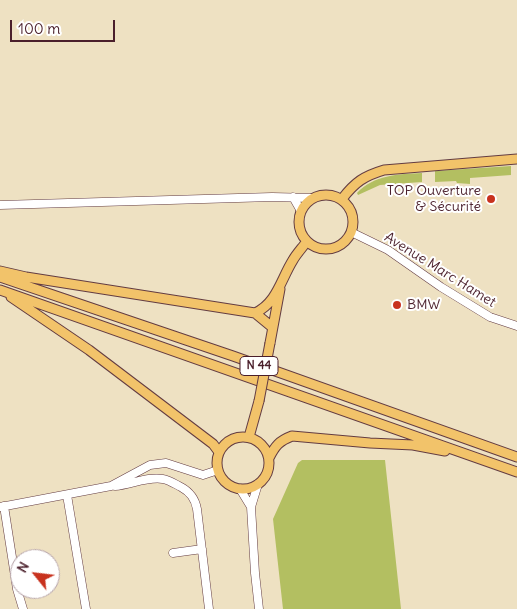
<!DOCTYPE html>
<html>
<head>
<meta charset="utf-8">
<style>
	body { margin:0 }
	#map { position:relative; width:517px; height:609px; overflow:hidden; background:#eee1c2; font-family:Delius,sans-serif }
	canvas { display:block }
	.north { position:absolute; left:10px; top:549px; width:50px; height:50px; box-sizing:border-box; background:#fff; border:1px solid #b7a5aa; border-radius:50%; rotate:299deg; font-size:14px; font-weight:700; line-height:20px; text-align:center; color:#4a1f2b }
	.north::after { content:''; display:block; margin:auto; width:18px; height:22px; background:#c8321e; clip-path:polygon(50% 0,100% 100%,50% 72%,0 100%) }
	.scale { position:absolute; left:10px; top:20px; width:105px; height:22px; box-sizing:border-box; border:2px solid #4a1f2b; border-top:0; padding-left:6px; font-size:15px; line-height:18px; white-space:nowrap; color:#4a1f2b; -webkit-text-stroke:4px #fff; paint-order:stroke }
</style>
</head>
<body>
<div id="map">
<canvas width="517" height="609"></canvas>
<div class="north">N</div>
<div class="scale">100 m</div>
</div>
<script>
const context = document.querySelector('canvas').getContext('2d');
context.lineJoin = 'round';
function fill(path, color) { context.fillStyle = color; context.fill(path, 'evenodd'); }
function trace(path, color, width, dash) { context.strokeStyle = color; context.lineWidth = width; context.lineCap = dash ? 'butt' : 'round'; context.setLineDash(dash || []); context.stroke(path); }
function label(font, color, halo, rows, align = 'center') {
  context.font = font + ' Delius,sans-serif'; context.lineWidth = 4; context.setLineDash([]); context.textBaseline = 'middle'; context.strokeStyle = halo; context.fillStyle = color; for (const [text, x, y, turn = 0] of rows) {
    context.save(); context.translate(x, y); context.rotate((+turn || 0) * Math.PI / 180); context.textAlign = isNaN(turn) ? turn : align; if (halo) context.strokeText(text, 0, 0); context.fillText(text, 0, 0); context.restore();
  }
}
const green = new Path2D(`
	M511,166v9l-41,3v6l-13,-1 -1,-2 -21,1v-11z
	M422,173v9l-42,3 -22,10 -1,-2c17,-18 41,-19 65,-20z
	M302,460h83l16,149h-118l-10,-90 25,-56z`);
const minor = new Path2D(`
	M293,197l8,14
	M0,205l272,-8 41,1
	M351,232l37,18 53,37 49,30 27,9
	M258,484l-7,23 4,66 4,36
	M115,486c15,-1 33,-10 48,-7 6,1 12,5 18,8 9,5 14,11 16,22l12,100
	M240,489l11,18
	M67,495l19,114
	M4,506l13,83 6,20
	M0,507l111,-21 39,-21 16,-2 37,12 15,-5
	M173,553l29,-4`);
const major = new Path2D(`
	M299 222a27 27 0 1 1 54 0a27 27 0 1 1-54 0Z
	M342,199c13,-17 22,-23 42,-29l133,-11
	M0,271l26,6 229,36 17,14
	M0,277l233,79 284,101
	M0,290l517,182
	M11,297l78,53 124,94 6,8
	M255,313c22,-10 26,-34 38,-53 4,-7 10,-13 14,-19
	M270,343l10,-54
	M217 463a26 26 0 1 1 52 0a26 26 0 1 1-52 0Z
	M249,437l10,-36
	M269,458c6,-12 10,-17 23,-22l78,7 43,2 32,6`);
const majorBridge = new Path2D(`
	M259,401l11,-58`);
const markers = [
	[491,199,5,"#c8321e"],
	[397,305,5,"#c8321e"]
];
const shields = [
	[259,366,38]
];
const shieldNames = [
	["N 44",259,366]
];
const poiNames = [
	["TOP Ouverture",481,191],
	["& Sécurité",481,207],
	["BMW",407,305,"left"]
];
const streetNames = [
	["Avenue Marc Hamet",440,270,32]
];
fill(green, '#b3bf61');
trace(minor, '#633c42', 9);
trace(major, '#633c42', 11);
trace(minor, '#fff', 8);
trace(major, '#f2c36a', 9);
trace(majorBridge, '#633c42', 11, []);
trace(majorBridge, '#f2c36a', 9);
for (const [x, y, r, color] of markers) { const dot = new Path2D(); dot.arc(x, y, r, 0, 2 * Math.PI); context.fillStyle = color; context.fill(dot); trace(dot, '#fff', 2); }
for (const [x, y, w] of shields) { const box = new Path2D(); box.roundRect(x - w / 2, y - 9.5, w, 19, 4); context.fillStyle = '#fff'; context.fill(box); trace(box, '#4a1f2b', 1); }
label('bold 12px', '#4a1f2b', null, shieldNames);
label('14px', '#4a1f2b', '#fff', poiNames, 'right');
label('14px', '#4a1f2b', '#fff', streetNames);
</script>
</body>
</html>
